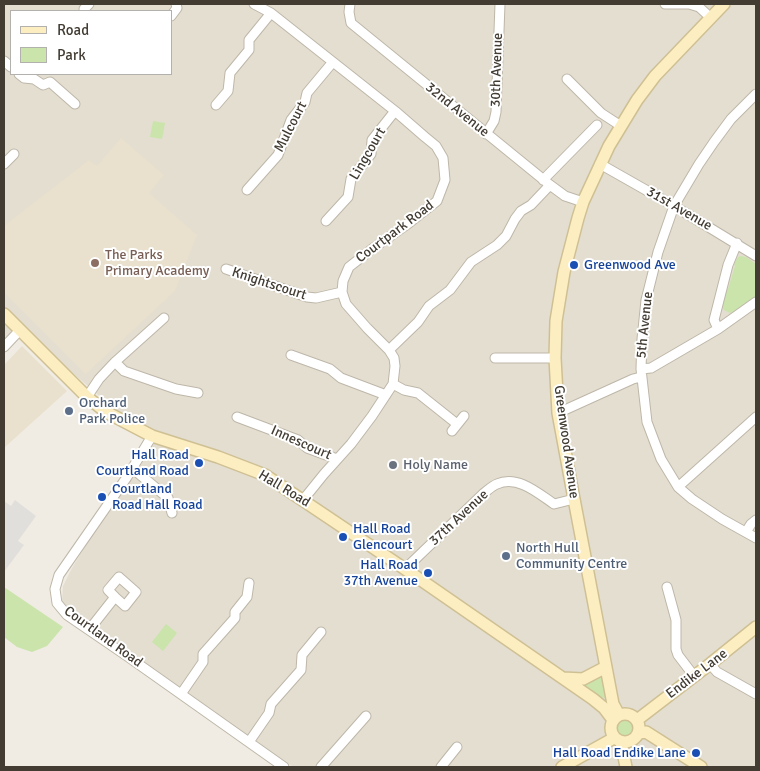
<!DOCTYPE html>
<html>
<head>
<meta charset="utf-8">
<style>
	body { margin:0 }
	#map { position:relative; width:760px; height:771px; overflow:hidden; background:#f0ece3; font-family:Signika,sans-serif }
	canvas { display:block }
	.frame { position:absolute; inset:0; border:5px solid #423c33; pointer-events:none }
	.legend { position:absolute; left:10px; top:10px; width:162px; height:65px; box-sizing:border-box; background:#fff; border:1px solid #b3b1ad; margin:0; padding:6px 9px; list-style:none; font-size:15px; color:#423c33 }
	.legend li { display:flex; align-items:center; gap:10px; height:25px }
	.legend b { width:25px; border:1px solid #b3b1ad }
</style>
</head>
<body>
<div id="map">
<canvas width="760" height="771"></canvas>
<div class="frame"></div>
<ul class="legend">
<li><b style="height:6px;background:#fceec1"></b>Road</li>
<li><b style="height:14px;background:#cae4ac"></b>Park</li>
</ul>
</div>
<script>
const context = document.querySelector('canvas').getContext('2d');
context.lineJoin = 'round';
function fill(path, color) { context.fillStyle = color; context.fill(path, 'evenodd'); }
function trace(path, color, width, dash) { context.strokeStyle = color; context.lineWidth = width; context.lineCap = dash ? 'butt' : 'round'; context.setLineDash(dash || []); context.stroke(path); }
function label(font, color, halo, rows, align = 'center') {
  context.font = font + ' Signika,sans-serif'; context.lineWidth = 4; context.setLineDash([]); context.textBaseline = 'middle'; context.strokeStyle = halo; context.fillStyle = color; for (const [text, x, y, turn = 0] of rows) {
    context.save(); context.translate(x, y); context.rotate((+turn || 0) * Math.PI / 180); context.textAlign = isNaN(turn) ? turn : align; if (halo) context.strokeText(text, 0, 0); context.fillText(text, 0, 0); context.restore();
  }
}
const residential = new Path2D(`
	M4,4h752v763h-463l-168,-117 -49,-36 -14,-11 1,-17 9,-18 78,-128 -129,-112 -17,18zM11,11h160v63h-160z`);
const education = new Path2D(`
	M121,138l43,37 -15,18 48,42 -22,56 -89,83 -82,-82v-66l85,-66 8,6z
	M22,346l45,45 -63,57v-83z`);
const green = new Path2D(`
	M153,121l12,2 -3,16 -12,-2z
	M741,256l5,1 10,7v33l-19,14 -7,2 -6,-3 -3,-5h2l3,-16h2l7,-23 -1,-2 4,-7z
	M4,587l59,40 -16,19 -15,6 -15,-5 -13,-10z
	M166,624l11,9 -14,18 -11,-9z
	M601,676l3,2 2,19 -2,1 -4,-1 -27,-14z
	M615 729a10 10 0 1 1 20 0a10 10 0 1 1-20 0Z`);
const parking = new Path2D(`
	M15,500l21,16 -18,25 6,4 -20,27v-71l7,5z`);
const street = new Path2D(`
	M254,4l17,9 124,98 30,26 11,9 7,12 2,22 -8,21 -28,22 -37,26 -23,18 -6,14 -1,11 4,12 21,24 22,22 5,8 1,8 -2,18 -21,32 -21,28 -27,30 -21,26
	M350,4l-1,8 2,11 199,162 15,11 18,6
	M665,4h24l10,3 12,11
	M84,9l5,-5
	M171,16l6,-8 -1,-4
	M4,61l7,6
	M19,74l5,4 10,1 9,6 7,-3 25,22
	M567,79l34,34 20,13
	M756,94l-25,25 -17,23 -15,22 -25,42 -16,46 -12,48 -4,39 -1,30 6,53 14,37 17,28 14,12 30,20 34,19
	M216,105l12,-14 2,-18 19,-23v-10l22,-27
	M486,134l8,-13 2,-9 4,-108
	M4,164l10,-10
	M600,164l74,42 82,50
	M543,180l54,-55
	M247,190l31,-35 13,-35 14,-18 2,-9 25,-30
	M326,221l22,-24 3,-18 20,-25 1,-14 23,-29
	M226,269l81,28 9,1 26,-6
	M718,329l-4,-9 14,-55 9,-22
	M4,347l16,-17
	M389,350l29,-28 11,-16 21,-16 21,-28 26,-17 9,-9 9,-17 6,-8 10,-6 19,-20
	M291,355l39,14 11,9 45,17
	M495,358h60
	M115,362l9,9 52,18 22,4
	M641,369l10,-1 67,-39 38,-27
	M393,384l11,6 14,3 39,31
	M87,397l12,-18 16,-17 49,-44
	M558,413l75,-34 8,-2
	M237,417l61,23 9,8 30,11
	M452,431l12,-15
	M152,436l-25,41 -68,98 -4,14 2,14 10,12 60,41 157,111
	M132,468l36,30 4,15
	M678,487l78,-70
	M746,532l5,-8 5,-4
	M405,569l79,-76c4,-3 8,-7 13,-9 21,-9 41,9 57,20l20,-5
	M667,587l9,33v29l2,6 16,21
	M89,630l26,-33 -7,-7 11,-13 17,15 -11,14 -10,-9
	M710,664l7,8 39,22
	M181,694l22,-32v-8l32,-36v-6l12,-15 2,-14
	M249,742l20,-29 2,-9 30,-34 1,-15 19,-23
	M321,767l45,-51
	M441,767l16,-20`);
const secondary = new Path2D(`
	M4,314l83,83 19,15 46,24 66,21 47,18 140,94 188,130 11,9 9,12
	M563,678l20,1 23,-12
	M611 728a14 14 0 1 1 28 0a14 14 0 1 1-28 0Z
	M619,715l-6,-11 -39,-205 -16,-86 -3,-55 1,-37 8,-49 14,-54 5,-16 26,-56 28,-46 18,-24 69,-72
	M637,720l73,-56 46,-37
	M639,733l7,-1 55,35
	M621,742l5,25
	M562,767l52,-29`);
const markers = [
	[95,263,5,"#8d6e63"],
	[574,265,5,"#1a4fb4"],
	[69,411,5,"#5c6f8a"],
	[199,463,5,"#1a4fb4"],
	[393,465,5,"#6b7280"],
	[102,497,5,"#1a4fb4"],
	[343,537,5,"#1a4fb4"],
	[506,556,5,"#5c6f8a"],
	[428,573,5,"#1a4fb4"],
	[696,753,5,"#1a4fb4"]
];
const streetNames = [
	["30th Avenue",497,70,-88],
	["32nd Avenue",457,110,39],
	["Mulcourt",291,127,-63],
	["Lingcourt",368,154,-60],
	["31st Avenue",679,209,30],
	["Courtpark Road",395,232,-37],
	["Knightscourt",269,284,18],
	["5th Avenue",645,325,-84],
	["Greenwood Avenue",566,442,82],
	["Innescourt",301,443,24],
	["Hall Road",284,489,31],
	["37th Avenue",459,518,-43],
	["Courtland Road",103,637,36],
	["Endike Lane",697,674,-37]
];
const educationNames = [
	["The Parks",105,255],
	["Primary Academy",105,271]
];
const transitNames = [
	["Greenwood Ave",584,265],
	["Hall Road",189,455,"right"],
	["Courtland Road",189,471,"right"],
	["Courtland",112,489],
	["Road Hall Road",112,505],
	["Hall Road",353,529],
	["Glencourt",353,545],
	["Hall Road",418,565,"right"],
	["37th Avenue",418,581,"right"],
	["Hall Road Endike Lane",686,753,"right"]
];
const serviceNames = [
	["Orchard",79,403],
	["Park Police",79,419],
	["North Hull",516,548],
	["Community Centre",516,564]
];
const worshipNames = [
	["Holy Name",403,465]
];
fill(residential, '#e4ded1');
fill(education, '#e9e1cd');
fill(green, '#cae4ac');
fill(parking, '#e1dfdb');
trace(street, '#beb7a9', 11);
trace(secondary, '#cfc094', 14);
trace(street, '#fff', 9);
trace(secondary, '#fceec1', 11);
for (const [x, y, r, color] of markers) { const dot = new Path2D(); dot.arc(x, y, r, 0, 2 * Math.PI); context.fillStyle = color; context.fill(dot); trace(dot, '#fff', 2); }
label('14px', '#423c33', '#fff', streetNames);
label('14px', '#785e54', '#fff', educationNames, 'left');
label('14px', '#164399', '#fff', transitNames, 'left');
label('14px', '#4e5e75', '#fff', serviceNames, 'left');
label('14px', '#5b616d', '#fff', worshipNames, 'left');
</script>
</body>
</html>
